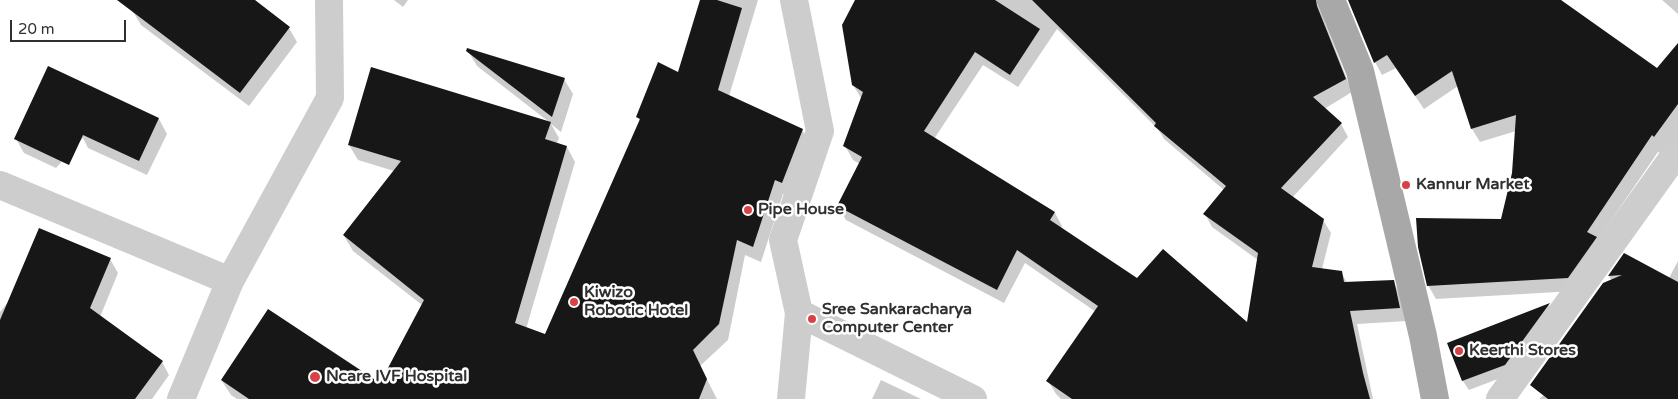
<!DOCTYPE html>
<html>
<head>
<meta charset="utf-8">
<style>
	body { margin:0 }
	#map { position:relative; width:1678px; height:399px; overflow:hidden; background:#fff; font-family:"Varela Round",sans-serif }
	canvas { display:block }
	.scale { position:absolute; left:10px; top:20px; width:116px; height:22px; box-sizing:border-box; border:2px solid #303030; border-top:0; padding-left:6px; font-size:15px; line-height:18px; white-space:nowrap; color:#303030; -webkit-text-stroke:4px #fff; paint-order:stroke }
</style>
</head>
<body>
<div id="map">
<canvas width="1678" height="399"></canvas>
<div class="scale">20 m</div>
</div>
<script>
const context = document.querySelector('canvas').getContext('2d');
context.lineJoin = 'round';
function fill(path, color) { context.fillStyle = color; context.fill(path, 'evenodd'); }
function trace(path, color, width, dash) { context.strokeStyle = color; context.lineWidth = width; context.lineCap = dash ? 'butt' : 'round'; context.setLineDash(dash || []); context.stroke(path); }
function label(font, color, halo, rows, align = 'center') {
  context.font = font + ' "Varela Round",sans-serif'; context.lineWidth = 5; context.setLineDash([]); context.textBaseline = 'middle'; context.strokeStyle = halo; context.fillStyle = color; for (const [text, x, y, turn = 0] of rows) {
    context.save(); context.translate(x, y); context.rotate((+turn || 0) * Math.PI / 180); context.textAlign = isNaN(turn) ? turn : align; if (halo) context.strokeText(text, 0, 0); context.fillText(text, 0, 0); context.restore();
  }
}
const shadow = new Path2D(`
	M140,0h112l37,28 8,14 -48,64 -108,-81 -9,-15z
	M394,0h14l-5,7z
	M701,0h57l-29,96 73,34 9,15 -20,53 -8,-4 -22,68 -16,-7 -17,85 -28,26 17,33h-480l-6,-4 -9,-14 156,7 44,-83 -69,-54 -9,-15 50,-65 -36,-11 -9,-15 200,-23 -72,-56 -9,-15 96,28 9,15 -12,38 -10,-8 8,14 -2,5 10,4 8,15 -49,167 19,6 95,-214 -2,-4 41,-44z
	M857,0h474l-8,11 1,9 28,72 -28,17 17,15 7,13 -56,61 31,22 8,13 -9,36 19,3 6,11 46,-2 8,14 6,26 -50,3 16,75h-312l-5,-5 -8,-13 48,-69 -71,-49 -21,40 -158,-83 -8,-14 22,-42 -7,-4 -8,-14 16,-48 -8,-13zM1057,29l101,100 6,10 60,51 -19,24 7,13 46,33 -10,65 -110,-45 -77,-52 1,-2 -7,-13 -121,-74 49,-74 35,22z
	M1347,0h215l-1,2 96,68 21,-25v106l-8,9 -12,-8 -61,89 -22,50 -139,8 -8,-14 74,-65 12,-47 2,-42 -36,11 -8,-13 -14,-43 -34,23 -28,-41 -14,7 -7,-13 -25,-61z
	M1662,0h16v14z
	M49,68l110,51 8,15 -20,41 -59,-27 -5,-10 -27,30 -32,-15 -8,-14z
	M1625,254l44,24 9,-17v138h-139l73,-59v-59l-3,-5z
	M110,259l8,14 -18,44 62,45 7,13 -17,24h-152v-87l10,-12z
	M1549,305l5,9 -43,60 -42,16 -6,-9 -15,-38z
	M881,380l40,19h-49z`);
const building = new Path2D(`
	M117,0h138l35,27 -50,66z
	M700,0h17l25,8 -24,82 85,39 -21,54 -7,-3 -22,67 -16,-7 -18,84 -26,26 14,29 -8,20h-450l-28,-19 47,-71 112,74 44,-83 -81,-65 58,-74 -53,-16 23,-78 180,55 -6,17 22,7 -52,177 30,11 95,-215 -4,-2 22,-55 20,10z
	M855,0h140l45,29 -30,46 -35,-23 -51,79 131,81 -5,8 87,58 26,-29 84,73 11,-69 -55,-39 23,-28 -72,-60 2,-3 -124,-123h284l1,6 29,73 -33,18 29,26 -61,65 43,31 -12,48 30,4 2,11 50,-2 6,28 -50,3 13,62 7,26h-298l-26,-18 52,-75 -81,-56 -20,40 -160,-84 25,-49 -19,-11 20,-54 -11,-7 -10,-60z
	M1348,0h213l96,68 21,-25v61l-24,33 -2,-2 -65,97 10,5 -29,41 -141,8 -9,-39 -2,-29 85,1 11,-46 4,-58 -45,14 -19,-58 -37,25 -28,-41 -13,8z
	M467,48l98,30 -13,39 -86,-66z
	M48,66l111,52 -20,43 -56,-26 -14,30 -55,-26z
	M39,228l72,30 -21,50 73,53 -28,38h-135v-79z
	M1624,253l54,29v117h-130l-18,-14 73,-102 19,-8 -14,1z
	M1550,303l-45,62 -43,16 -15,-38z`);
const minor = new Path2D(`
	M0,185l230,96
	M799,313l174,86
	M181,399l49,-118 100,-183 -1,-98
	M791,399l8,-86 -16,-73 37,-109 -26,-131
	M1500,399l178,-248`);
const major = new Path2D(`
	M1331,0l29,71 63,265 12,63`);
const markers = [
	[1406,185,5,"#d64245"],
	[748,210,5,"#d64245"],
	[574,302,5,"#d64245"],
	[812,319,5,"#d64245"],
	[1459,351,5,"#d64245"],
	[315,377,6,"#d64245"]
];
const poiNames = [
	["Kannur Market",1416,185],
	["Pipe House",758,210],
	["Kiwizo",584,293],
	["Robotic Hotel",584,311],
	["Sree Sankaracharya",822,310],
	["Computer Center",822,328],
	["Keerthi Stores",1469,351],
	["Ncare IVF Hospital",326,377]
];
fill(shadow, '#0003');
fill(building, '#171717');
trace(minor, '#cdcdcd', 28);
trace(major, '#a8a8a8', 28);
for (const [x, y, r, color] of markers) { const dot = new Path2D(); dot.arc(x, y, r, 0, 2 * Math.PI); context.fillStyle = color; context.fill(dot); trace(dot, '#fff', 2); }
label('bold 16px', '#303030', '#fff', poiNames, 'left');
</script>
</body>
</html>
